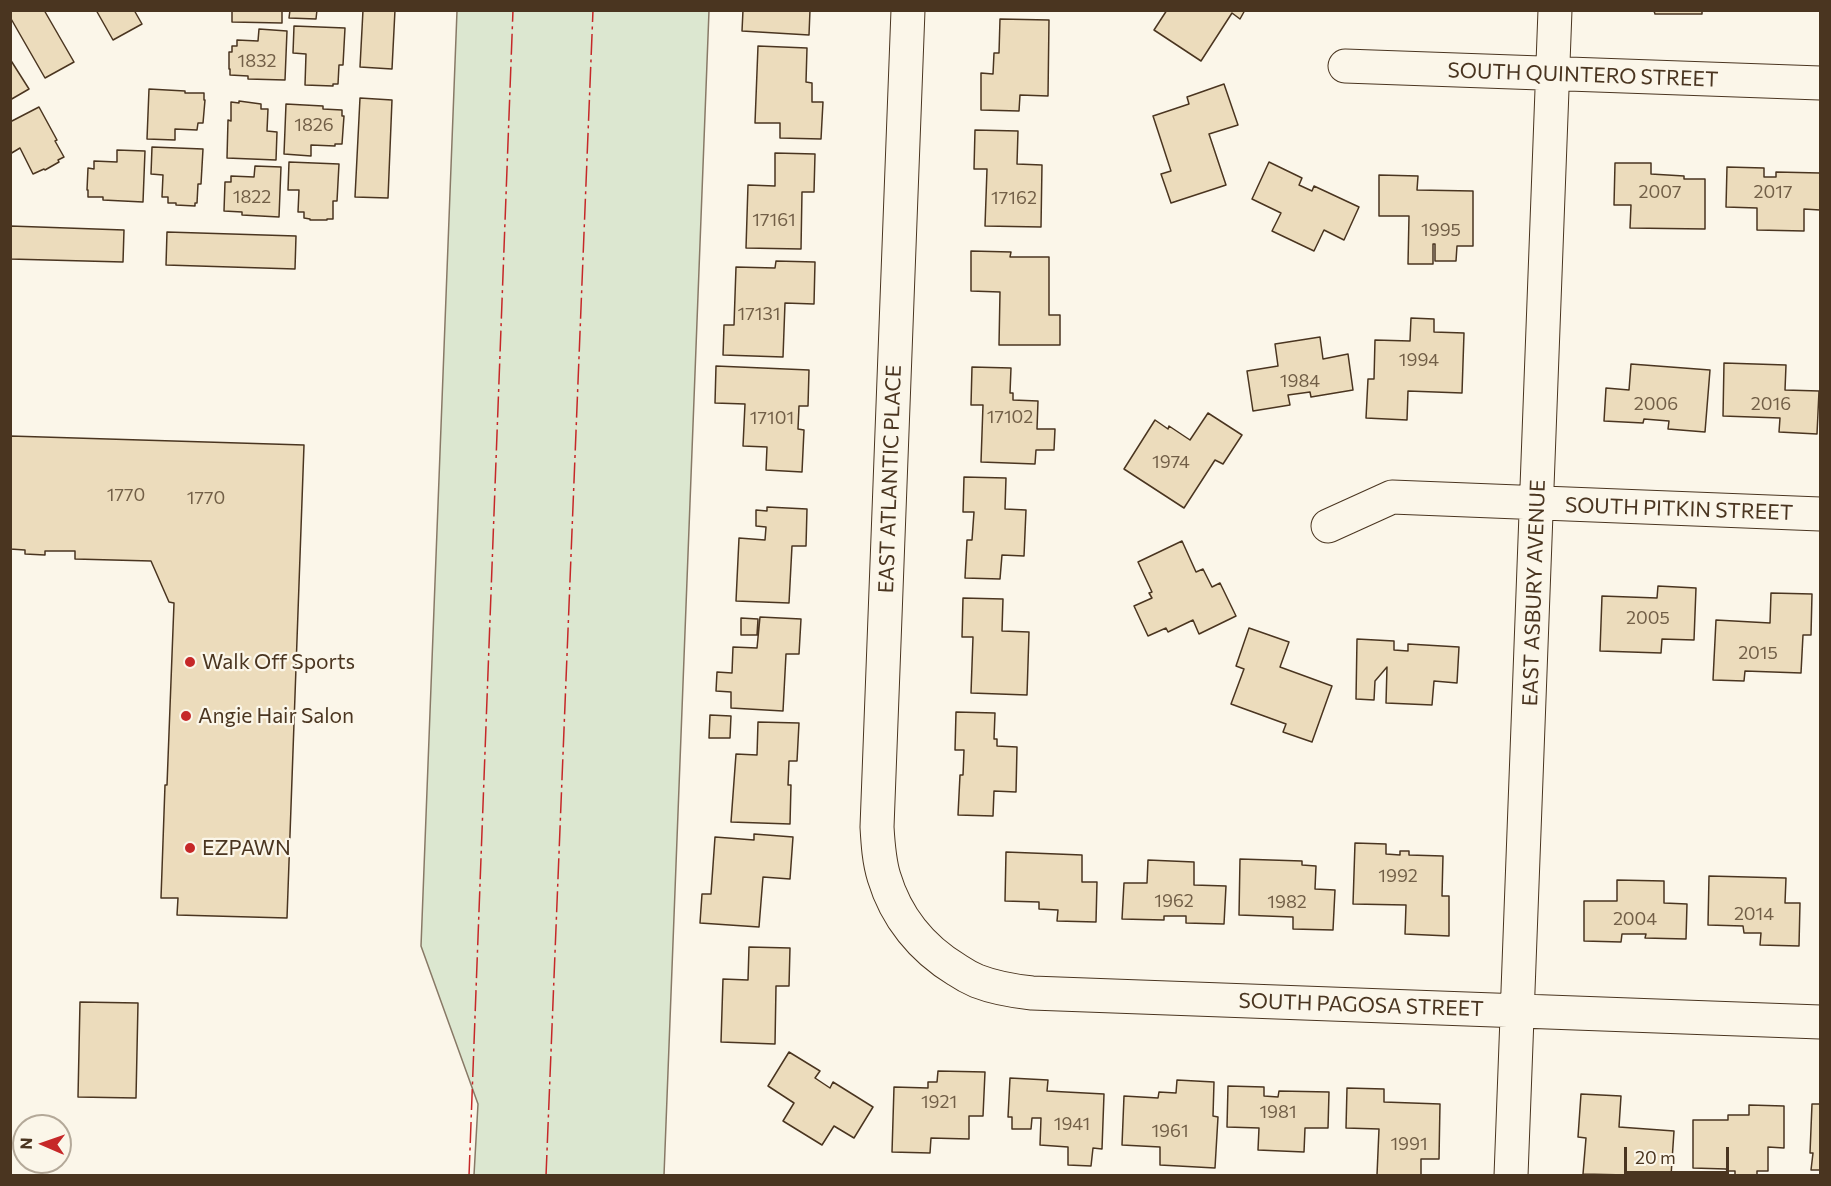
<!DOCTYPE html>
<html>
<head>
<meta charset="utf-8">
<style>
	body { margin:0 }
	#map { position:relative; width:1831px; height:1186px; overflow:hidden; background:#fbf6e9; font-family:Commissioner,sans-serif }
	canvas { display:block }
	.frame { position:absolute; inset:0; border:12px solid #4a3520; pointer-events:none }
	.north { position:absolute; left:12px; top:1114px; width:60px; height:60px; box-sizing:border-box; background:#fbf6e9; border:2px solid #b4a999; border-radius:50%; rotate:272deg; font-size:16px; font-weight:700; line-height:24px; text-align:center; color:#4a3520 }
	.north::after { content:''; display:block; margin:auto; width:21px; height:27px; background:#c62828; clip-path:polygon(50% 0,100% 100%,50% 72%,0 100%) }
	.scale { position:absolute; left:1624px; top:1147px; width:105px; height:27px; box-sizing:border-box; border:3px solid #4a3520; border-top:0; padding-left:8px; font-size:18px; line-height:21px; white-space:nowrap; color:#4a3520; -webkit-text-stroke:4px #fbf6e9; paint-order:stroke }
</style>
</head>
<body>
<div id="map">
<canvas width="1831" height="1186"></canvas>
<div class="frame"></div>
<div class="north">N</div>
<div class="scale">20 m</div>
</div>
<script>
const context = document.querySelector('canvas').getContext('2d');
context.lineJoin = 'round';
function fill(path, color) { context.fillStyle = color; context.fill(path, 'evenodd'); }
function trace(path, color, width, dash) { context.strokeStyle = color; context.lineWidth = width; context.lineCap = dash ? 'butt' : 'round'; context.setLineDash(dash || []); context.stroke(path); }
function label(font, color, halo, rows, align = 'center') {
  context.font = font + ' Commissioner,sans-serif'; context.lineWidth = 4.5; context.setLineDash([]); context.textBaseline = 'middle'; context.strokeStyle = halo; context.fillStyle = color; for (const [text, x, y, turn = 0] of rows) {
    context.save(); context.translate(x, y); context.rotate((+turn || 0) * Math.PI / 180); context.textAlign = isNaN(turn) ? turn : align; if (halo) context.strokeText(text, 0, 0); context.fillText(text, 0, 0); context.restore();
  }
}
const green = new Path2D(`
	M457,11h252l-45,1164h-190l4,-71 -57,-158z`);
const building = new Path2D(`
	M10,10h34l30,52 -29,16 -35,-61z
	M96,10h38l8,14 -29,16z
	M232,10h50v13l-50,-1z
	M290,10h27l-1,9 -27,-1z
	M363,10h32l-3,59 -32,-2z
	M743,10h67l-1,25 -67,-4z
	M1167,10h78l-5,9 -8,-6 -31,48 -47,-31z
	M1644,10h58v4h-47l-1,-3z
	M1000,19l49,1 -1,76 -28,-1 -1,16 -38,-1v-37l12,1 1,-21h5z
	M294,26l51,2 -2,37h-4l-1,19h-5v2l-28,-1 1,-31 -13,-1z
	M259,29l28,2 -2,49 -37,-1v-3l-18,-1v-6h-1v-17h3v-6h5v-6l21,1z
	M758,46l49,2 -1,34 6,1v19h11l-2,37 -41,-1v-15h-25z
	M10,59l19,30 -19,11z
	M1224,84l14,41 -29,9 17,51 -55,18 -10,-29 10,-3 -18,-55 36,-12 -2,-7z
	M149,89l36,2v2h19v7h1l-2,23h-5l-1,7 -22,-1v11l-28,-1z
	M360,98l32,2 -4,98 -33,-1z
	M239,101l22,3v5h7l-1,22 10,1 -1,28 -49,-2 1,-38 3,1v-19l8,1z
	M286,104l37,2v3l19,1v6h2l-2,28h-7v2l-24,-1v11l-27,-2z
	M39,107l18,33 -2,1 9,16 -6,3 1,2 -14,8 -1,-1 -11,5 -13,-26 -10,6v-32z
	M975,130l43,1 -1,33 25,1 -1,62 -56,-1 2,-57h-13z
	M152,147l51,2 -2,35h-3l-1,19h-2v3l-19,-1v-2h-8v-6h-6l1,-22 -12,-1z
	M117,150l28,1 -2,51 -40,-2v-3h-15v-7h-1l1,-22 6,1v-8l23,1z
	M775,153l40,1 -1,38h-12l-1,57 -55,-1 2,-63 27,1z
	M289,162l50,2 -2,37h-4v18h-6v1h-17v-1l-6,-1v-6h-6l1,-22h-11z
	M1269,162l33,16 -3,7 13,6 2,-5 45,21 -15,33 -20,-10 -10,21 -42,-20 9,-18 -29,-14z
	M1615,163h36v11l33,2v3h21v50l-75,-1 1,-23h-17z
	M255,166l26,1 -2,50 -37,-2v-3l-18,-1 1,-29h6v-6l23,1z
	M1727,167l37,1v9h12v-5l44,1v37l-16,-1v22l-47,-1v-22l-31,-1z
	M1379,175l39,1 -1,14 56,1v55h-16l-1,15h-21v-17h-2v20h-25l1,-48h-30z
	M10,226l114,4 -1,32 -113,-3z
	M167,232l129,4 -1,33 -129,-4z
	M971,251l40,1 -1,5h39v58h11v30h-61l1,-53 -29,-1z
	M776,261l39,1 -1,42 -29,-1 -2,54 -60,-2 1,-30h10l2,-58 39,1z
	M1411,318l23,1v13l30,1 -2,60 -54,-2 -1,29 -41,-2 2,-39h6l1,-39 35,1z
	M1320,337l3,22 25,-5 5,36 -42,7 -1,-5 -22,3 2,10 -37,6 -6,-40 31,-5 -3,-22z
	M1724,363l62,2 -1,25 34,1 -2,43 -38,-2 1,-14 -57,-2z
	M1631,364l79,6 -5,62 -37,-3 1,-8 -25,-2 -1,4 -39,-2 2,-33 23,2z
	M716,366l93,4 -1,36h-9l-1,23 6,1 -2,42 -36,-2 1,-23 -24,-1 2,-42 -30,-1z
	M972,367l39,1 -1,25h3v7l25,1 -1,28h18l-1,21h-18l-1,14 -54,-2 2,-57h-12z
	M1208,413l34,22 -19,29 -8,-4 -31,48 -60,-39 31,-49 13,9 1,-3 21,14z
	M10,436l294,9 -17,473 -110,-3 1,-17h-17l4,-113h2l7,-182 -5,-1 -18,-41 -76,-2v-8h-30v4l-20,-1v-4l-15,-1z
	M964,477l42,1 -1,31 21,1 -2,46 -22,-1 -2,24 -35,-1 2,-38h5l2,-28h-11z
	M767,507l40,2 -1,37h-14l-3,57 -53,-2 3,-63 26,2 1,-13 -10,-1v-16l11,1z
	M1182,541l14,31 7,-3 9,18 8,-4 16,33 -37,18 -6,-14 -25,12 -2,-4 -18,8 -14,-30 18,-8 -3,-5 3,-1 -14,-30z
	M1658,586l38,2 -2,52 -32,-1 -1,14 -61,-2 2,-55 55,2z
	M1771,593l41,1 -1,41h-8l-2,38 -56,-2 -1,10 -31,-1 3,-60 54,3z
	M963,598l40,1 -1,32 27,1 -2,63 -56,-2 2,-56h-11z
	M760,617l41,2 -2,35h-13l-3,57 -52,-3v-16l-15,-1 1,-19 15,1 1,-26 24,1z
	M741,618l17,1 -1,16h-16z
	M1249,628l40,14 -9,25 52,19 -20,56 -29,-10 3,-8 -55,-20 13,-35 -8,-3z
	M1357,639l37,2v9l14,1v-7l51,3 -2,36 -23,-2 -2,24 -46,-2 1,-36 -12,14 -1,19 -18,-1z
	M956,712l39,1 -1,26h3v7l20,1 -1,45 -22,-1 -1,25 -35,-1 2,-40h3l1,-25h-9z
	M710,715l21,1 -1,22h-21z
	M758,722l41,1 -2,38h-8l-1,24h3l-1,39 -59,-2 5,-68 21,1z
	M754,834l39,3 -3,42 -27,-2 -4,50 -59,-4 2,-29h9l4,-57 39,3z
	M1355,843l31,1v10l14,1v-4h9v4l34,1 -1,40h7v40l-44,-2 1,-29 -53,-1z
	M1006,852l76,3v27h15l-1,40 -39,-1 1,-11 -19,-1v-7l-34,-1z
	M1240,859l62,2v4l14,1 -1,23 20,1 -2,40 -40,-1v-12l-54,-2z
	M1148,860l46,2v23l32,1 -2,38 -38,-1v-7h-22v4l-42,-1 2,-36h23z
	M1709,876l77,2 -1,25h15l-1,43 -39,-1 1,-12h-17l-1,-7 -35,-1z
	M1617,880l47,1v22l23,1 -1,35 -41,-1 1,-4h-24l-1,8 -37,-1v-40h33z
	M749,947l41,1 -1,38h-13l-1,58 -54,-2 2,-63 25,1z
	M80,1002l58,1 -2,95 -58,-1z
	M789,1052l31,19 -5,7 15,10 3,-6 40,25 -19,31 -20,-12 -12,19 -39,-24 11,-18 -26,-17z
	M938,1071l47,1 -2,44h-14v23l-38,-1 -1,15 -38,-1 2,-65 34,1v-6h9z
	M1010,1078l38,2 -1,11 57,3 -2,55 -9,-1 -2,18 -23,-1v-18l-28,-2 1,-27h-9l-1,11h-19v-12h-4z
	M1177,1080l37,2 -1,34 5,1 -3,51 -55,-3v-18l-38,-2 2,-49 34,2 1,-6 17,1z
	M1228,1086l36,1v9l14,1 1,-6 50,1 -1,36h-23l-1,24 -46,-2 1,-22 -32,-1z
	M1347,1088l37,1v13l56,2 -1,55h-18v17l-44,-1 2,-46 -33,-1z
	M1581,1094l40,2 -2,31 55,4 -3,45 -88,-2 3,-36 -8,-1z
	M1812,1104h8v66h-9l2,-17h-3z
	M1749,1105l35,1v42l-16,-1v24h-11v5h-22v-5h-8l-1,-2 -33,-1v-48h35v-5h21z`);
const minor = new Path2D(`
	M908,10l-31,817c1,17 2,34 7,50 12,40 38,72 73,93 6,4 13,8 20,11 18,7 36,10 55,12l788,29
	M1345,66l475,17
	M1328,526l64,-29 428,17
	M1511,1176l44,-1166`);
const power = new Path2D(`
	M469,1176l44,-1166
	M546,1176l47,-1166`);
const markers = [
	[190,662,6,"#c62828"],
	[186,716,6,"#c62828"],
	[190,848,6,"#c62828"]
];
const numberNames = [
	["1832",257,61],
	["1826",314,125],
	["2007",1660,192],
	["2017",1773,192],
	["1822",252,197],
	["17162",1014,198],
	["17161",774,220],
	["1995",1441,230],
	["17131",759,314],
	["1994",1419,360],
	["1984",1300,381],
	["2006",1656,404],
	["2016",1771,404],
	["17102",1010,417],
	["17101",772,418],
	["1974",1171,462],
	["1770",126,495],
	["1770",206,498],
	["2005",1648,618],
	["2015",1758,653],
	["1992",1398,876],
	["1962",1174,901],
	["1982",1287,902],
	["2014",1754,914],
	["2004",1635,919],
	["1921",939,1102],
	["1981",1278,1112],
	["1941",1072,1124],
	["1961",1170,1131],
	["1991",1409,1144]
];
const streetNames = [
	["SOUTH QUINTERO STREET",1583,75,2],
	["EAST ATLANTIC PLACE",890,479,-88],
	["SOUTH PITKIN STREET",1679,509,2],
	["EAST ASBURY AVENUE",1534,593,-88],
	["SOUTH PAGOSA STREET",1361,1005,2]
];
const poiNames = [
	["Walk Off Sports",202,662],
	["Angie Hair Salon",198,716],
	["EZPAWN",202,848]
];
fill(green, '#dce7d0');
trace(green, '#887966', 1.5);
fill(building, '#ecdcbc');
trace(building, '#4a3520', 1.5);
trace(minor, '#4a3520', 35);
trace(minor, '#fbf6e9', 33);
trace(power, '#c62828', 1.5, [21, 4.5, 3, 4.5]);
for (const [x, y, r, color] of markers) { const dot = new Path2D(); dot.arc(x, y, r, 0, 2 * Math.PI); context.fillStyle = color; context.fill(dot); trace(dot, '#fbf6e9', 2); }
label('18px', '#725f47', null, numberNames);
label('21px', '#4a3520', '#fbf6e9', streetNames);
label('21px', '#4a3520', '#fbf6e9', poiNames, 'left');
</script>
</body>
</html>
